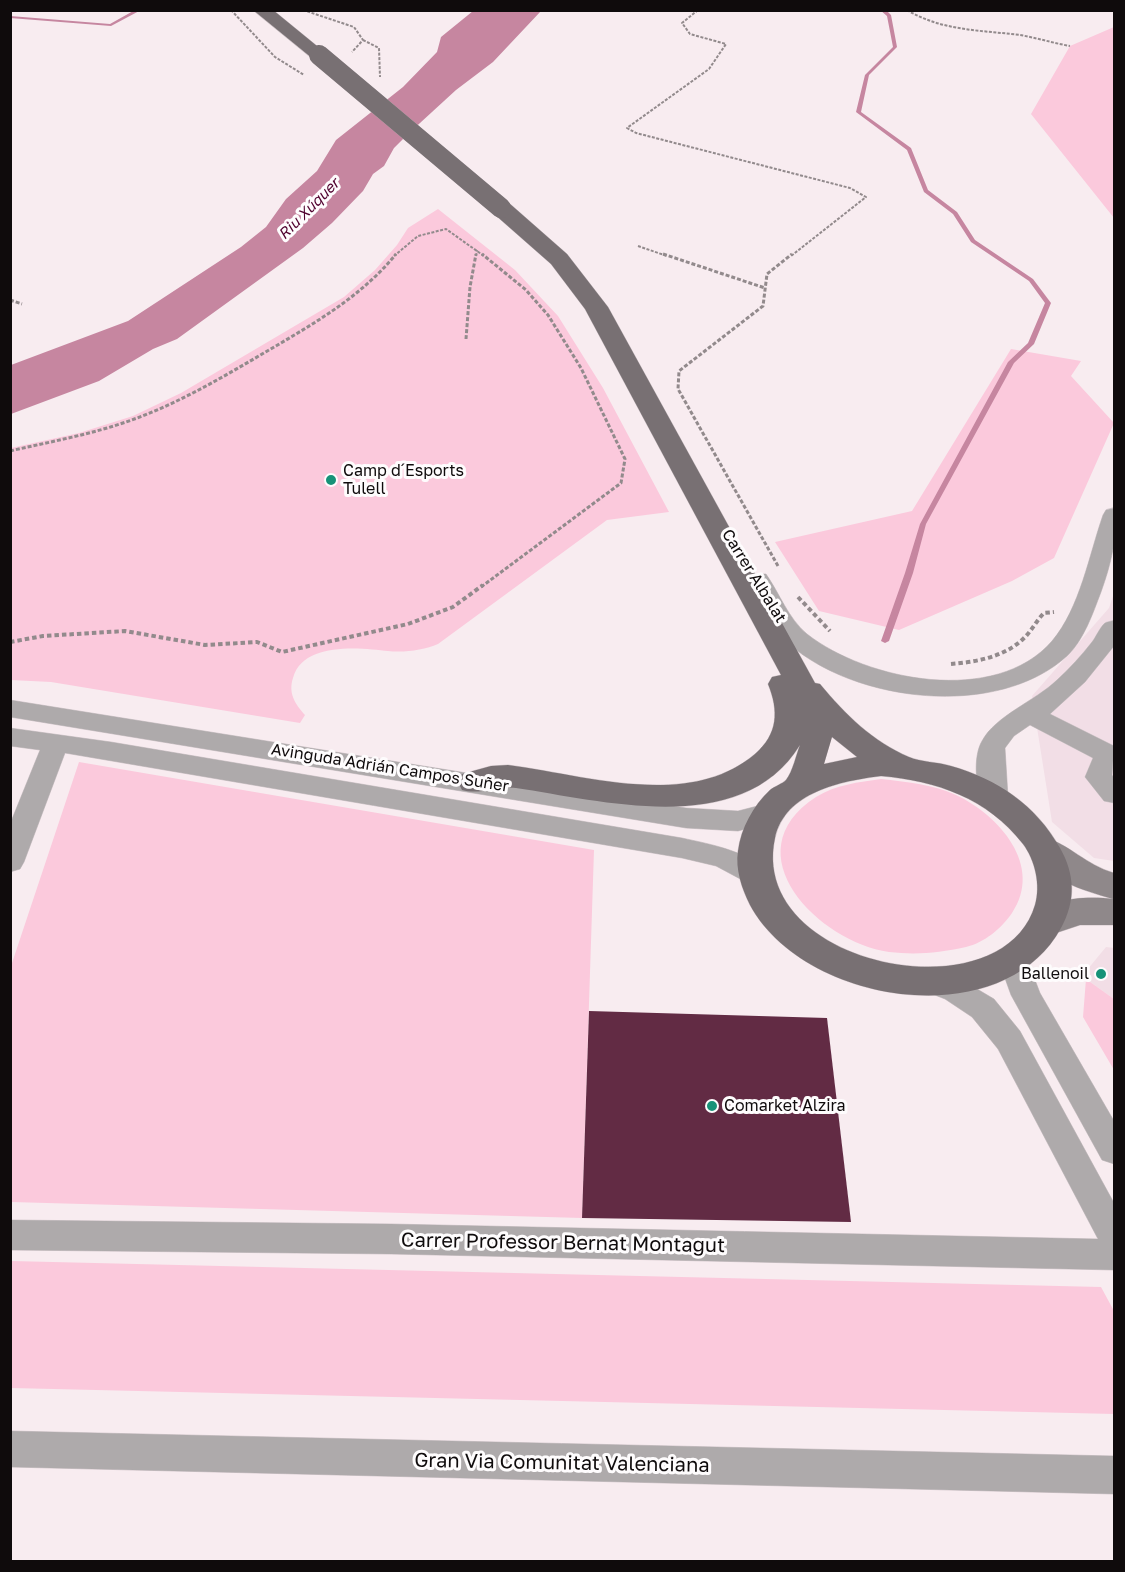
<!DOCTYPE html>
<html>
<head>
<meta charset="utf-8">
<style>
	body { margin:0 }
	#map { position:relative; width:1125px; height:1572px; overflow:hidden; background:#f8ecf0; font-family:"Golos Text",sans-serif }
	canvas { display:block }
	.frame { position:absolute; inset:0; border:12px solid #0f0b0c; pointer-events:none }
</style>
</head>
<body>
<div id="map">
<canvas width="1125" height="1572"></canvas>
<div class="frame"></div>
</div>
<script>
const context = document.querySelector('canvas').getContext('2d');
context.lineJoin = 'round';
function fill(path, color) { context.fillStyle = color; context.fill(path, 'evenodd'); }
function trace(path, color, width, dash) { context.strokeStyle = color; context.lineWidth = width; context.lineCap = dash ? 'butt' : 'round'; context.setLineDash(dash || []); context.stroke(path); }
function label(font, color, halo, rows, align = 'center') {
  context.font = font + ' "Golos Text",sans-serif'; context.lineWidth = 6; context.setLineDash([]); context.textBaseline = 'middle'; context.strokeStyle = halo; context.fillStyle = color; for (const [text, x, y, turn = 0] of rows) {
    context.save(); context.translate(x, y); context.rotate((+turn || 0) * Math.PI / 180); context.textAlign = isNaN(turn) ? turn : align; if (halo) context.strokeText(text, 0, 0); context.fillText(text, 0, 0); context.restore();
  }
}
const built = new Path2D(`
	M1114,593v268l-20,-3 -42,-36 -20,-126 77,-88z
	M1106,947l8,1v51l-28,-20 1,-9z`);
const green = new Path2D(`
	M1114,27v191l-83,-104 39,-68z
	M438,209l77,61 43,46 45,72 66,124 -62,8 -169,124c-14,6 -34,9 -50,7 -26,-3 -85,-10 -95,27 -5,15 2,26 12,37l-5,8 -249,-41 -40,-2v-232l68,-15 54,-17 48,-23 163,-96 31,-27 22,-25 11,-17z
	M1011,349l70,12 -10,15 43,47 -60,135 -42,23 -113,49 -80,-19 -44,-69 137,-31z
	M79,762l515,88 -12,368 -571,-16v-236z
	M881,779c25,3 51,5 75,16 43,20 88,71 56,118 -10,15 -28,30 -46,34 -27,6 -50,8 -77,5 -70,-10 -159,-99 -73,-155 19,-12 43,-15 65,-18z
	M1086,979l28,20v71l-31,-53z
	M11,1261l1090,26 13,24v103l-1103,-26z`);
const water = new Path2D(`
	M473,11h68l-48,51 -37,28 -48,44 -14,14 -10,18 -11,8 -10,17 -31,32 -29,25 -126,91 -24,10 -54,32 -88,33v-49l117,-44 113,-74 25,-20 20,-28 31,-28 19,-31 67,-53 34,-35 4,-15z`);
const stream = new Path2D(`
	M135,10h6l-30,16 -101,-8v-2l100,8z
	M880,10h6l5,5 6,32 -28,28 -8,37 50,36 17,42 29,22 18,28 58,39 18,24 -17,41 -20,19 -88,161 -13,49 -24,68 -4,2 -4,-2 24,-68 15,-49 88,-162 20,-19 17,-40 -16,-22 -58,-39 -18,-28 -29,-22 -17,-42 -51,-38 9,-37 28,-28 -6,-31z`);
const building = new Path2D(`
	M589,1011l238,7 24,204 -269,-4z`);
const pathFar2 = new Path2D(`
	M231,10l44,47 29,18
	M303,10l51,17 9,13 -11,12
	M698,10l-16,13 8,11 36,10 -17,25 -82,59 9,5 214,55 16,9 -75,59
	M907,10c35,21 73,20 113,25 17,3 33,8 50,11
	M363,40l16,8 1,29
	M638,246l29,10
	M394,256l24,-20 28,-7 38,27
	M476,256l1,-6`);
const pathFar1 = new Path2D(`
	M663,254l102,34
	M10,300l12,4
	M466,339l4,-52 6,-33
	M10,451c39,-9 78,-16 116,-29 50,-17 97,-45 143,-72 46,-27 93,-54 127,-96
	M778,566l-100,-177 1,-18 84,-65 4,-32 25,-20
	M481,587l140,-104 4,-24 -44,-91 -33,-53 -22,-25 -44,-36`);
const path = new Path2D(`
	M798,597l32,34
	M10,642l33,-6 82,-5 80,14 52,-3 25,10 126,-28 45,-17 30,-22
	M951,664c25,-2 53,-7 72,-25 8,-7 13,-18 21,-26l10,-1`);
const minor = new Path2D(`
	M1114,508c4,29 -3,56 -13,84 -8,21 -17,48 -34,64 -69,63 -212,47 -279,-13 -19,-16 -30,-42 -42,-64l4,-5h16c14,20 22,44 41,60 60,47 189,72 245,7 28,-33 37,-86 51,-126l3,-5z
	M1114,620v26l-29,36 -35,32 64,32 -2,29 2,3v25l-10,-2 -19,-24 8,-19 -63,-33 -16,11 -9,12 3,49 -4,7 -10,3 -10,-3c-9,-16 -11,-48 -2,-63 13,-25 53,-40 75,-61 13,-12 24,-24 35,-38 4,-5 8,-15 13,-19 1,-1 8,-2 9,-3z
	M10,700l676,108 52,3 31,-8 10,3 4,7 -4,7 -41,11 -52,-3 -676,-111z
	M10,728l101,14 571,96c27,6 74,14 89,40l-4,7 -10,3 -41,-22 -34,-8 -617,-105 -41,109 -4,7 -10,3v-48l30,-74 -30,-4z
	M1013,948l11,3 16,42 74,128v43l-12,-4 -91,-165 -13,-36 4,-8z
	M933,970l34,13 27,16 26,32 94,172v67l-723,-16 -381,-4v-30l381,4 707,15 -100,-190 -26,-32 -27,-18 -23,-9 -4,-8 4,-8z
	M10,1431l1104,25v38l-1104,-27z`);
const secondary = new Path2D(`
	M1044,837c25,7 42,28 70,36v52h-34l-33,11 -13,-3 -5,-10c14,-26 58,-27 84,-24 -31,-9 -69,-20 -86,-50l5,-9z`);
const primary = new Path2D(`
	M253,10h20l55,45 -3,4h-12z
	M501,202l8,1 58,51 41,53 207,376 5,1c26,31 52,57 89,73 12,5 29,5 42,9 46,13 85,39 109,82 15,26 16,53 1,80 -59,108 -258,76 -311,-23 -8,-16 -15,-36 -12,-54 3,-23 15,-45 32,-61 5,-4 12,-6 16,-10 7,-9 10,-25 14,-35 -58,94 -196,56 -284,43 -19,-2 -36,7 -54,2l-4,-8 4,-8 29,-8 17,-1c78,10 181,45 247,-11 23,-20 24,-43 13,-70l4,-7 9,-2 -196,-366 -34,-45 -58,-51 -3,-5 3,-5zM832,737l25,20 -33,7zM881,776c56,5 106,22 142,68 12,16 18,41 12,61 -33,112 -288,61 -260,-67 10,-46 66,-57 106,-62z`);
const primaryBridge = new Path2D(`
	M319,55l182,153`);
const markers = [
	[331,480,6,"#179278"],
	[1101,974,6,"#179278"],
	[712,1106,6,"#179278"]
];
const farWaternames = [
	["Riu Xúquer",309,209,-45]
];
const poiNames = [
	["Camp d´Esports",343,471],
	["Tulell",343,489],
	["Ballenoil",1089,974,"right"],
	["Comarket Alzira",724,1106]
];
const streetNames = [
	["Carrer Albalat",754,576,58],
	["Avinguda Adrián Campos Suñer",390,768,9]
];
const nearStreetnames = [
	["Carrer Professor Bernat Montagut",563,1243,1],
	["Gran Via Comunitat Valenciana",562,1463,1]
];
fill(built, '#f2dee6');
fill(green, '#fbc9dc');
fill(water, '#c686a0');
fill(stream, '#c686a0');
fill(building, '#622b44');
trace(minor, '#d3c8cc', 1);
trace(secondary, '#d3c8cc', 1);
trace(primary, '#d3c8cc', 1);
trace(pathFar2, '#928a8c', 2, [3, 1.5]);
trace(pathFar1, '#928a8c', 3, [4, 2]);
trace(path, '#928a8c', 4, [4.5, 3]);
fill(minor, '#aeaaab');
fill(secondary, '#8f888a');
fill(primary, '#787073');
trace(primaryBridge, '#d3c8cc', 20, []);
trace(primaryBridge, '#787073', 20);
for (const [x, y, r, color] of markers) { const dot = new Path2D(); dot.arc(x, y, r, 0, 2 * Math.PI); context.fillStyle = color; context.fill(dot); trace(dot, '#fefcfd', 2); }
label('italic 15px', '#50012e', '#fefcfd', farWaternames);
label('16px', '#0f0b0c', '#fefcfd', poiNames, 'left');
label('16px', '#0f0b0c', '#fefcfd', streetNames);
label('20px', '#0f0b0c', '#fefcfd', nearStreetnames);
</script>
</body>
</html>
